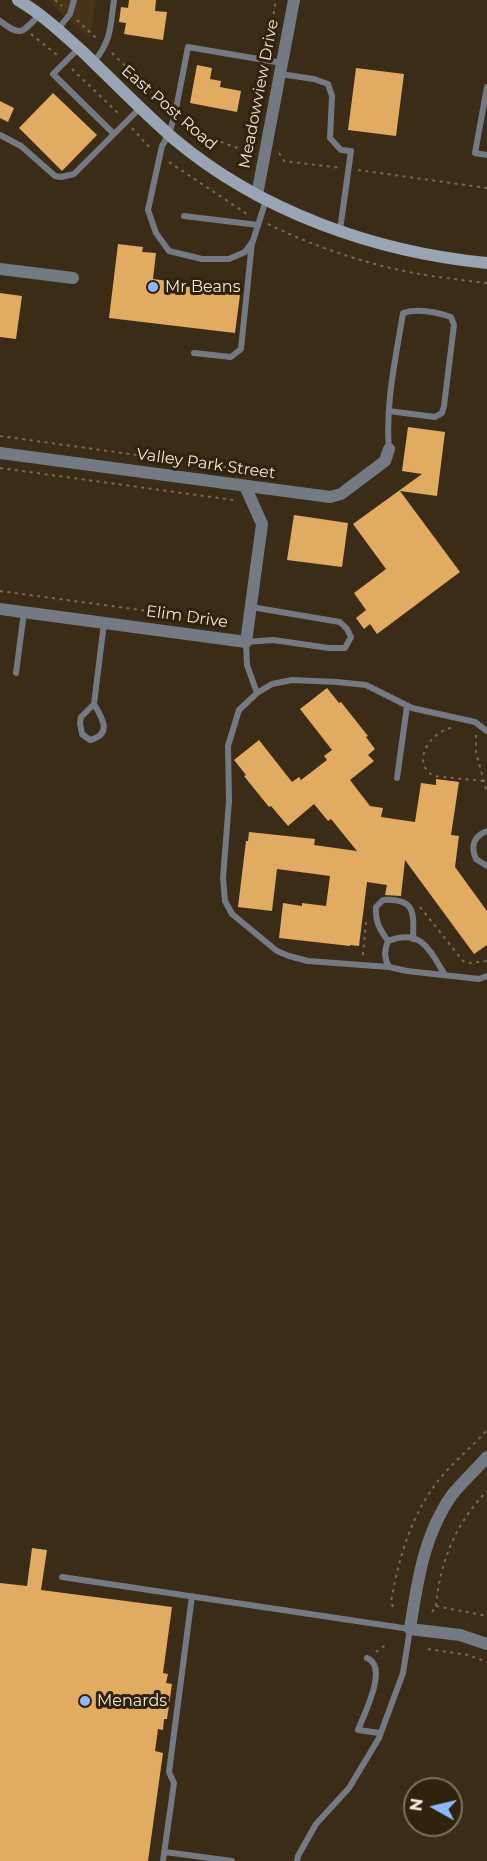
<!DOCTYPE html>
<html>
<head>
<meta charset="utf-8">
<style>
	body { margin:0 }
	#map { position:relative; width:487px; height:1861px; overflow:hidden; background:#3b2c17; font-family:Montserrat,sans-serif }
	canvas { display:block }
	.north { position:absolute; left:403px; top:1777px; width:60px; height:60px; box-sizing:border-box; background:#31220d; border:2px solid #7d705e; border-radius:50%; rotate:278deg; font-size:16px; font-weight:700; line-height:24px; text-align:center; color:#efe5d8 }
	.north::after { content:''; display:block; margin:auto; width:21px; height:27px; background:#8db9fc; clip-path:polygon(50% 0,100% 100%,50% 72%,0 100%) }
</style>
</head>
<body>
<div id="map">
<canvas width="487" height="1861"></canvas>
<div class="north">N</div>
</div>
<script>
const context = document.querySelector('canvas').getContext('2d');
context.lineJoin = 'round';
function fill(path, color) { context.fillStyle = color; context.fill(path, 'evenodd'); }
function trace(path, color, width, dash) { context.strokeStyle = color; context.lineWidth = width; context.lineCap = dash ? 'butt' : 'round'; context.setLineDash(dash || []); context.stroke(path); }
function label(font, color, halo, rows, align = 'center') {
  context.font = font + ' Montserrat,sans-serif'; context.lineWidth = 6; context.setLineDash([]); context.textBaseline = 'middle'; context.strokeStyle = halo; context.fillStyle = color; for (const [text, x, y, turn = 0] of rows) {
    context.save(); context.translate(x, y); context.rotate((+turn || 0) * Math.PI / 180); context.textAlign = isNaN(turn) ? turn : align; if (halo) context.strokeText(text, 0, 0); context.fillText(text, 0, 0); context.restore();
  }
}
const built = new Path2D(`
	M47,0h49l-6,38z`);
const building = new Path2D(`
	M129,0h27l-1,11 12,1 -4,28 -39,-6 2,-11 -7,-1 2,-15 7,1z
	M197,65l15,3 -2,11 11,2 -1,6 21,4 -4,21 -47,-9z
	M356,68l48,6 -8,62 -48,-6z
	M53,93l44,42 -35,36 -43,-43z
	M0,101l14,7 -6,14 -8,-4z
	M118,244l25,3 -1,5 14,1 -3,26 30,4 -1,3 24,3v2l34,4 -5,38 -126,-15z
	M0,293l22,3 -6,43 -16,-2z
	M408,427l37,5 -8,64 -37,-5 60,81 -83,62 -7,-10 -6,5 -8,-11 10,-8 -12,-17 32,-24 -33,-45 69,-50 -20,-3z
	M294,515l54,8 -6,44 -55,-7z
	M327,688l12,15 2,-1 27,34 -2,1 9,12 -7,6 6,6 -24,19 20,26 13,2 -2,9 34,5 6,-39 15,2v-6l23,3 -8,53 8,1 -4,31 32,44v34l-13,9 -69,-94 -4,36 -16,-1 2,-10 -20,-3 -8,64 -9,-1v1l-71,-8 4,-35 19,3v-3l24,3 4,-30 -53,-7 -5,42 -34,-4 8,-66h2l1,-9 66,7 -1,6 43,6 -26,-32 -3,2 -14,-17 -26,22 -17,-20 -2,1 -25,-31 2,-1 -12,-15 25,-20 33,42 7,-5 2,3 26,-20 -3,-4 8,-6 -32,-41z
	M32,1548l15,2 -6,40 131,17 -9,66 5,1 -2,9 6,1 -5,35h-3l-1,11 -5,-1 -3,22 8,2 -15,108h-148v-278l27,3z`);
const path = new Path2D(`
	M55,0l7,6
	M77,20l20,19
	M31,34l26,21
	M267,51l9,-51
	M112,53l54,53
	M72,69l48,46
	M182,119c20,16 45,27 70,33
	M132,128l20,22
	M247,151l16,-83
	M279,153l5,8 57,7
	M169,162l78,52
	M358,170l129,18
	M268,224c45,22 92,38 141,48 25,5 52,8 78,11
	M0,436l238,33
	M0,468l233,32
	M0,591l222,30
	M451,728c-21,4 -41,35 -17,48l50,5
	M476,735v17l11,41
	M420,907l43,54 8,2 16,-2
	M363,955l3,-33
	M436,1606c4,-44 19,-82 51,-115
	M393,1607l-2,-5c8,-44 19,-85 47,-121 14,-18 33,-33 49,-51
	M432,1612l4,-6 51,10
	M428,1649l40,6 19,7
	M376,1652l12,-9`);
const lane = new Path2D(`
	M0,21c21,16 22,12 39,-6
	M58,29l12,-15 4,-14
	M78,49l-25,25 61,60
	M94,62c18,-23 16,-34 20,-62
	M280,74l34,5 14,5 4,12 -2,42 11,12 10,1 -11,79
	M487,87l-12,66 12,2
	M0,135l21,11 34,30 6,1 13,-3 66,-66
	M266,200l-13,41 -8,11 -16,7h-27l-33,-8 -13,-18 -8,-23 14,-64 7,-12 6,-20 13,-67 94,16
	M184,216l74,9
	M194,353l37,4 10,-8 11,-107
	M389,411l46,6 7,-4 2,-7 10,-81 -3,-8c-15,-5 -32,-9 -48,-4 -7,44 -18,91 -14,136
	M251,607l89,15 7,7 4,8 -6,11h-16l-56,-8 -27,2 1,23 10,28
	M16,673l8,-61
	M94,704c8,14 19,30 -4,36l-8,-6 -2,-11 1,-6 13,-13 10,-81
	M397,778l10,-72
	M487,831c-13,5 -17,15 -11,28l11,7
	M388,941c-8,-12 -13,-18 -12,-34l7,-7c32,-2 31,12 30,39
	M389,967l-81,-6 -19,-5 -12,-5 -45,-37 -7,-13 -2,-23 6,-77 -1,-55 11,-36 18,-17 15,-9 20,-4 45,2 29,3 46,23 63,14 12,9
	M445,975c-15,-24 -23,-47 -57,-34 -4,10 -4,17 1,26l18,4 72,8 8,-3
	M62,1577l348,52 -7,44 -24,65 -30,50 -33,36 -18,32 -1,5
	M367,1658c22,9 -3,56 -9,72l22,3
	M165,1852l67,9
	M163,1861l11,-78 -5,-11 23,-176`);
const street = new Path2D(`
	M257,195l37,-195
	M0,269l73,9
	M0,453l330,44 11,-3 44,-33 4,-12
	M0,609l246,33 16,-118 -17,-38
	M487,1457c-11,13 -25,25 -35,38 -28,39 -35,88 -42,134l50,6 27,9`);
const secondary = new Path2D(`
	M18,0c24,14 44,33 64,51 30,29 60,60 92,88 87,73 201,113 313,124`);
const markers = [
	[153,287,6,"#8db9fc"],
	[85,1701,6,"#8db9fc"]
];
const streetNames = [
	["Meadowview Drive",259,94,-79],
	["East Post Road",169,108,41],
	["Valley Park Street",206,464,8],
	["Elim Drive",187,617,8]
];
const poiNames = [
	["Mr Beans",165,287],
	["Menards",97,1701]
];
fill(built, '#483418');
fill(building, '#e1ab61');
trace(path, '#776a58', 2, [3, 4.5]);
trace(lane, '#737a84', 6);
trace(street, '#737a84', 12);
trace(secondary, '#99a4b5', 12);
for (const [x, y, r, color] of markers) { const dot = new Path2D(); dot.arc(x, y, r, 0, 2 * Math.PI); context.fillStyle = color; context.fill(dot); trace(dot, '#31220d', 2); }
label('16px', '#efe5d8', '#31220d', streetNames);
label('16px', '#efe5d8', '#31220d', poiNames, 'left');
</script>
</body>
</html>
